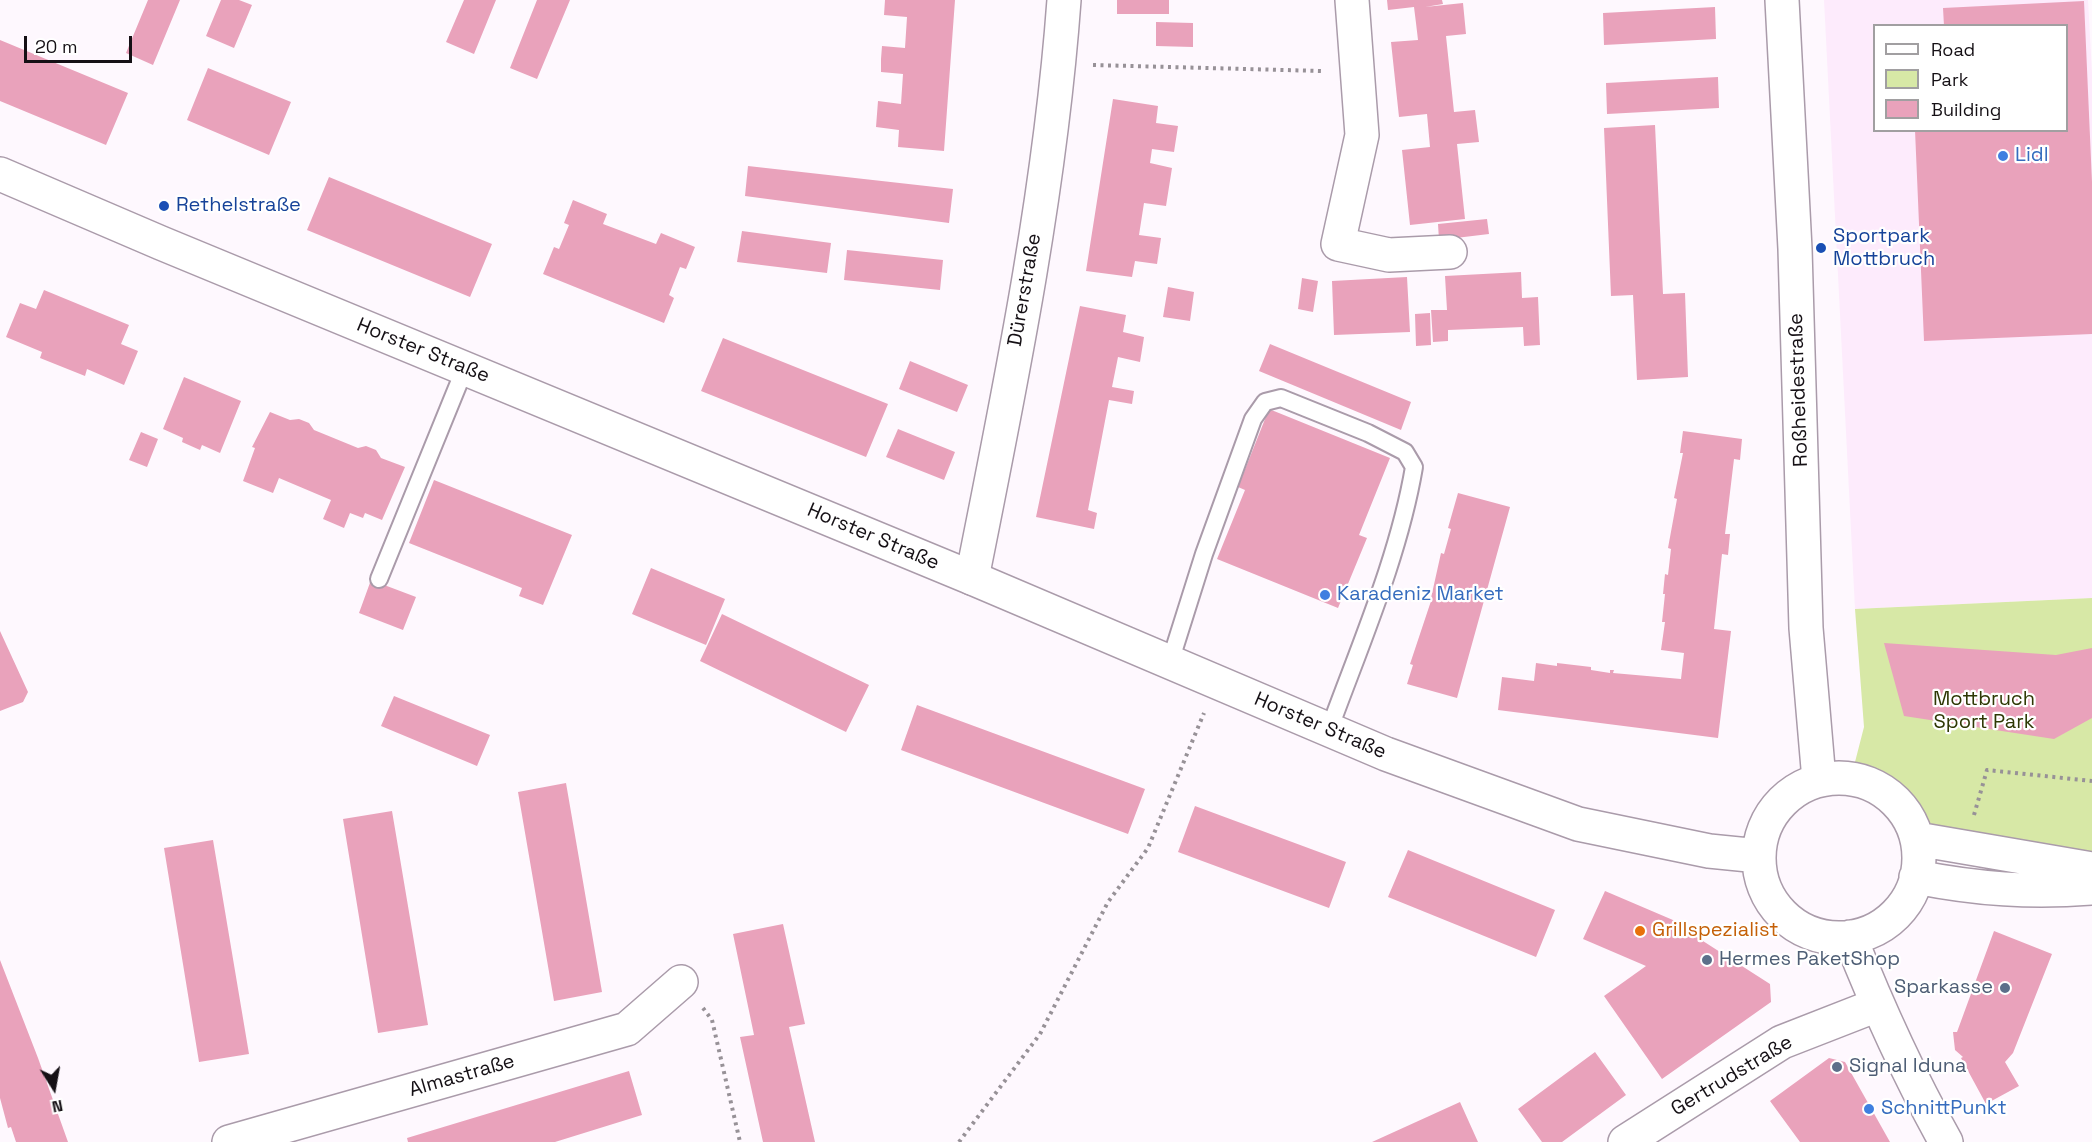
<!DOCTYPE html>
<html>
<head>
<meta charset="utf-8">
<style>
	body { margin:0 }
	#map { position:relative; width:2092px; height:1142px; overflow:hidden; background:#fef8fe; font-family:"Space Grotesk",sans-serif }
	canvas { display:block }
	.legend { position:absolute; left:1873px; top:24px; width:195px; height:108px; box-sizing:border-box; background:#fff; border:2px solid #a19fa1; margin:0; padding:8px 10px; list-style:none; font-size:18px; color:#151015 }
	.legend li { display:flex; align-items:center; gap:12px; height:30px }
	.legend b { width:30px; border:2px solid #a19fa1 }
	.north { position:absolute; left:24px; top:1058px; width:60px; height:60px; -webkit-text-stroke:4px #fff; paint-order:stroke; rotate:169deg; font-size:16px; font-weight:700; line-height:24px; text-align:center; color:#151015 }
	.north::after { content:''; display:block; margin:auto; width:21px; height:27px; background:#151015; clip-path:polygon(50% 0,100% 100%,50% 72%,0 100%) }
	.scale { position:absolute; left:24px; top:36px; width:108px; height:27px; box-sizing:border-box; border:3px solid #151015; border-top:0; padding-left:8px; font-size:18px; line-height:21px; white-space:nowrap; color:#151015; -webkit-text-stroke:4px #fff; paint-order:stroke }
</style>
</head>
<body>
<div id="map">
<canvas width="2092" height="1142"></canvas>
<ul class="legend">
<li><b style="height:8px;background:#fff"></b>Road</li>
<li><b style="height:16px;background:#d7e8a6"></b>Park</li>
<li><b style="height:16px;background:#e9a2bb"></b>Building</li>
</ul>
<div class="north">N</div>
<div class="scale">20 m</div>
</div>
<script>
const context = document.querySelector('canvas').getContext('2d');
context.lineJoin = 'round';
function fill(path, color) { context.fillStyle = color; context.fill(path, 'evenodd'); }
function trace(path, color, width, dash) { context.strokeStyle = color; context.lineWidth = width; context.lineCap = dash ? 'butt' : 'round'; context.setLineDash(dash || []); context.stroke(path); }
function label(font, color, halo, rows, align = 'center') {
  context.font = font + ' "Space Grotesk",sans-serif'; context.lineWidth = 4.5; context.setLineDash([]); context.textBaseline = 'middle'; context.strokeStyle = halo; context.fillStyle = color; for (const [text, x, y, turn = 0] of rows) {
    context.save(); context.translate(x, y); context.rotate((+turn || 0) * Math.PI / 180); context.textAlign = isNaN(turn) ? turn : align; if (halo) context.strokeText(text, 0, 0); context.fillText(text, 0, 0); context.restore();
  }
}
const built = new Path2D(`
	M1824,0h264l4,73v525l-237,11zM1874,26h192v104h-192z`);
const green = new Path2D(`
	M2092,598v257l-160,-22c-12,-42 -37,-58 -77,-71l9,-35 -9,-118z`);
const building = new Path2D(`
	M148,0h32l-27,65 -27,-12z
	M221,0h18l13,5 -18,43 -28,-12z
	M464,0h32l-22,54 -28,-12z
	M537,0h33l-33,79 -27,-11z
	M885,0h70l-11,151 -46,-4 1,-17 -23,-3 2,-26 23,3 2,-30 -22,-2v-13l1,-13 23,2 2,-31 -23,-2z
	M1117,0h52v14h-52z
	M1387,0h55l1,4 -18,3 38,-4 3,31 -20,2 8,76 21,-2 4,32 -22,2 8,75 -55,6 -8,-75 28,-3 -3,-33 -28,3 -8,-75 27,-2 -2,-17 -2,-16 -26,3z
	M2084,1l8,181v152l-168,7 -9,-211h152v-104h-123l-1,-18z
	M1715,7l1,32 -112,6 -1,-32z
	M1156,22l37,1v24l-37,-1z
	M0,40l128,53 -22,52 -106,-44z
	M208,68l83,34 -22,53 -82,-35z
	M1718,77l1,31 -112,6 -1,-31z
	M1113,99l45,7 -2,17 22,3 -4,26 -22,-3 -2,14 22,5 -6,38 -22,-3 -5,32 22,3 -4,26 -22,-3 -3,16 -46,-6z
	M1655,125l8,169 22,-1 3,84 -51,3 -4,-85 -22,1 -7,-168z
	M748,166l205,23 -4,34 -204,-27z
	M329,177l163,67 -22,53 -163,-67z
	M573,200l34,14 -4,10 53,20 5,-11 34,14 -9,22 -6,-2 -11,28 5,3 -10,25 -121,-49 11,-27 5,2 10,-24 -5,-2z
	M1487,219l2,15 -50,6 -1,-16z
	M742,231l89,12 -4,30 -90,-11z
	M847,250l96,10 -3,30 -96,-10z
	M1521,272l1,26 16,-1 2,48 -16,1 -1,-19 -75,3v11l-15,1 -2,-32h16l-2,-34z
	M1407,277l3,55 -76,3 -2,-54z
	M1302,278l16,3 -5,31 -15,-3z
	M1168,287l26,5 -4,29 -27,-4z
	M44,290l85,35 -8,19 17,7 -14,34 -37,-16 -2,7 -45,-18 2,-6 -36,-15 14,-34 16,6z
	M1080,306l46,9 -3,17 21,5 -4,25 -22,-5 -6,30 22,4 -2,13 -23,-4 -21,110 9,3 -3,16 -58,-12z
	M1430,313l1,32 -15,1 -1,-32z
	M723,338l165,66 -22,53 -165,-66z
	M1270,344l141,58 -10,28 -142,-59z
	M910,361l58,24 -11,27 -58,-23z
	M184,377l57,24 -21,52 -18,-8 -2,5 -18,-8 1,-4 -20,-9z
	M1269,409l121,49 -31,77 8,3 -29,70 -121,-49 28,-69 -7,-3z
	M270,412l20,8 9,-1 10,4 5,7 44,18 8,-2 10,4 5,8 24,9 -23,53 -17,-7 -2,5 -13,-5 -6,15 -21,-9 8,-19 -52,-22 -6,15 -30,-12 12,-33 -3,-1z
	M898,429l57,23 -11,28 -58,-23z
	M1683,431l59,8 -2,21 -6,-1 -9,75h5l-2,21 -6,-1 -8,75 17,2 -13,107 -220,-28 4,-33 32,4 2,-18 21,3v-3l34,4v3l19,3v-3h4l-1,3 68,6 3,-26 -23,-3 4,-28h-3l3,-28h-2l2,-20 3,1 3,-26 -3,-1 9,-49 -3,-1 9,-45h-3z
	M141,432l17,7 -11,28 -18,-7z
	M434,480l138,55 -29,70 -24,-9 3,-8 -113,-45z
	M1458,493l52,14 -53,191 -50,-14 6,-19 -3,-1 21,-63 -2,-2 2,-1 10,-45 3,1 7,-25 -3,-1z
	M651,568l74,31 -19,46 -74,-31z
	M371,580l45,17 -13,33 -44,-17z
	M722,614l147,71 -23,47 -146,-71z
	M0,631l28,61 -5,10 -23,9z
	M1884,643l172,12 36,-7v70l-38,21 -150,-23z
	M394,696l96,39 -13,31 -96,-40z
	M917,705l228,84 -17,45 -227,-84z
	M566,783l36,209 -48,9 -36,-209z
	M1195,806l151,56 -17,46 -151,-56z
	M392,811l36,214 -50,8 -35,-214z
	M213,840l36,214 -50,8 -35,-214z
	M1408,850l147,60 -19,47 -148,-60z
	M1605,891l89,38 -2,5 78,50 1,18 -109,77 -58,-83 42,-30 -63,-27z
	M783,924l22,100 -16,3 26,115h-52l-23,-105 14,-2 -21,-101z
	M1994,931l58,23 -39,99 -8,9 14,24 -33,18 -25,-46 2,-1 -8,-7 -2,-18h4z
	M0,960l38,98 30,84h-52l-5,-15 -3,1 -8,-30z
	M1595,1052l31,43 -64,47h-20l-24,-33z
	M1829,1058l16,4 45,80h-90l-30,-41z
	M629,1071l13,44 -87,27h-147l-1,-4z
	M1460,1102l18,40h-106z`);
const path = new Path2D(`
	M1093,65l229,6
	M1974,815l13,-45 105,11
	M703,1008l9,12 28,122
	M959,1142l81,-108 68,-132 40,-54 56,-135`);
const lane = new Path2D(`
	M379,579l86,-211
	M1170,662l34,-108 49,-135 12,-17 16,-4 87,35 37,19 9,15c-15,89 -54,178 -85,263`);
const street = new Path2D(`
	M1352,0l10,135 -24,109 51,11 61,-3
	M972,578c38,-191 78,-384 92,-578
	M229,1142l398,-113 54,-47
	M1625,1142l157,-100 95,-37`);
const secondary = new Path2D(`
	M1782,0l13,249 11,379 13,152
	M0,174l161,69 811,335 414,176 192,70 131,27 50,5
	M1759 858a80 80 0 1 1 160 0a80 80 0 1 1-160 0Z
	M1917,839l175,30
	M1916,877c61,12 115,16 176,11
	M1850,937c28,71 59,139 96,205`);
const markers = [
	[2003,156,6,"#3f7fe0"],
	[164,206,6,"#1a4fb4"],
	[1821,248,6,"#1a4fb4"],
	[1325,595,6,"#3f7fe0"],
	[1640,931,6,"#e8710a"],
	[1707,960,6,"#5c6f8a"],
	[2005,988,6,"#5c6f8a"],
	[1837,1067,6,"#5c6f8a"],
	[1869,1109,6,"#3f7fe0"]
];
const shopNames = [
	["Lidl",2015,156],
	["Karadeniz Market",1337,595],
	["SchnittPunkt",1881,1109]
];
const transitNames = [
	["Rethelstraße",176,206],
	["Sportpark",1833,237],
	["Mottbruch",1833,260]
];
const streetNames = [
	["Dürerstraße",1025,290,-80],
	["Horster Straße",423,351,22],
	["Roßheidestraße",1799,390,-92],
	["Horster Straße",873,537,23],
	["Horster Straße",1320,726,23],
	["Almastraße",462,1076,-16],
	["Gertrudstraße",1732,1076,-31]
];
const parkNames = [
	["Mottbruch",1984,700],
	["Sport Park",1984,723]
];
const foodNames = [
	["Grillspezialist",1652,931]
];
const serviceNames = [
	["Hermes PaketShop",1719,960],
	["Sparkasse",1993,988,"right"],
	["Signal Iduna",1849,1067]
];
fill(built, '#fdebfc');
fill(green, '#d7e8a6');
fill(building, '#e9a2bb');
trace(lane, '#aa9baa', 20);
trace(street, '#aa9baa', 36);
trace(secondary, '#aa9baa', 36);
trace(path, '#979197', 4, [3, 4.5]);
trace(lane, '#fff', 16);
trace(street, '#fff', 33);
trace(secondary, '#fff', 33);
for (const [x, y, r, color] of markers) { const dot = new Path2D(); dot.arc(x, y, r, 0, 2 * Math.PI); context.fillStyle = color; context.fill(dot); trace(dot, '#fff', 2); }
label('20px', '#366cbe', '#fff', shopNames, 'left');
label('20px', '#164399', '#fff', transitNames, 'left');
label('20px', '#151015', '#fff', streetNames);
label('20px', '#2e3804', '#fff', parkNames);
label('20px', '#c56008', '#fff', foodNames, 'left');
label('20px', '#4e5e75', '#fff', serviceNames, 'left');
</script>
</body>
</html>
